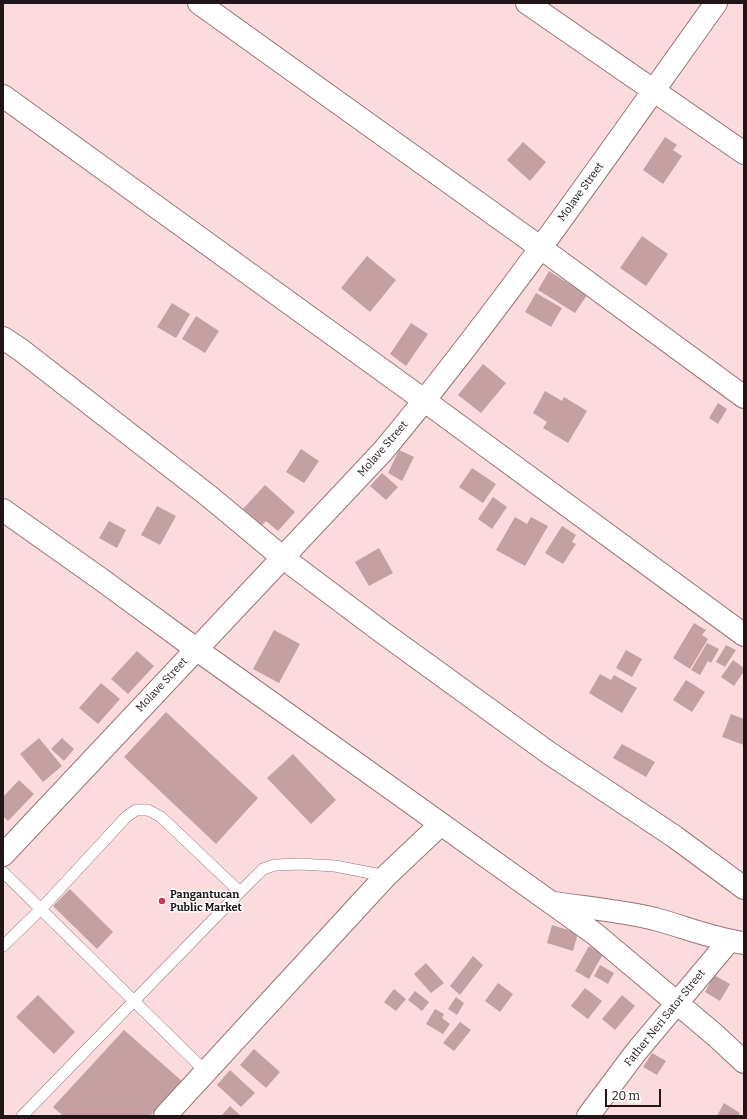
<!DOCTYPE html>
<html>
<head>
<meta charset="utf-8">
<style>
	body { margin:0 }
	#map { position:relative; width:747px; height:1119px; overflow:hidden; background:#fbdbde; font-family:Bitter,serif }
	canvas { display:block }
	.frame { position:absolute; inset:0; border:4px solid #221517; pointer-events:none }
	.scale { position:absolute; left:605px; top:1089px; width:56px; height:18px; box-sizing:border-box; border:2px solid #221517; border-top:0; padding-left:5px; font-size:12px; line-height:14px; white-space:nowrap; color:#221517; -webkit-text-stroke:3px #fff; paint-order:stroke }
</style>
</head>
<body>
<div id="map">
<canvas width="747" height="1119"></canvas>
<div class="frame"></div>
<div class="scale">20 m</div>
</div>
<script>
const context = document.querySelector('canvas').getContext('2d');
context.lineJoin = 'round';
function fill(path, color) { context.fillStyle = color; context.fill(path, 'evenodd'); }
function trace(path, color, width, dash) { context.strokeStyle = color; context.lineWidth = width; context.lineCap = dash ? 'butt' : 'round'; context.setLineDash(dash || []); context.stroke(path); }
function label(font, color, halo, rows, align = 'center') {
  context.font = font + ' Bitter,serif'; context.lineWidth = 3; context.setLineDash([]); context.textBaseline = 'middle'; context.strokeStyle = halo; context.fillStyle = color; for (const [text, x, y, turn = 0] of rows) {
    context.save(); context.translate(x, y); context.rotate((+turn || 0) * Math.PI / 180); context.textAlign = isNaN(turn) ? turn : align; if (halo) context.strokeText(text, 0, 0); context.fillText(text, 0, 0); context.restore();
  }
}
const building = new Path2D(`
	M665,137l12,8 -4,5 9,6 -19,28 -20,-14z
	M523,142l23,20 -16,19 -23,-21z
	M642,236l26,18 -22,32 -26,-18z
	M367,256l29,24 -26,32 -29,-24z
	M549,271l38,24 -12,18 -37,-23z
	M536,293l26,15 -11,19 -26,-15z
	M172,303l18,11 -14,24 -19,-11z
	M196,316l23,15 -14,22 -23,-14z
	M411,323l17,11 -22,32 -16,-12z
	M483,364l23,19 -25,30 -23,-18z
	M545,391l17,10 2,-4 23,14 -19,32 -25,-15 4,-6 -14,-9z
	M718,403l9,6 -9,15 -9,-6z
	M301,449l18,12 -15,22 -18,-11z
	M399,450l15,7 -12,24 -14,-8z
	M472,468l24,16 -13,19 -24,-16z
	M382,473l16,14 -12,13 -16,-14z
	M265,485l30,27 -17,19 -12,-10 -4,4 -19,-16z
	M493,497l14,10 -15,22 -14,-10z
	M157,506l19,10 -16,29 -19,-10z
	M515,517l12,7 4,-7 17,9 -23,40 -29,-16z
	M109,521l17,9 -9,18 -18,-10z
	M562,526l14,9 -4,7 4,2 -13,20 -18,-11z
	M379,548l14,25 -24,13 -14,-24z
	M694,623l12,7 -4,5 6,4 -18,30 -17,-11z
	M274,630l26,14 -21,39 -26,-14z
	M707,643l12,6 -8,14 -3,-2 -8,14 -9,-5z
	M726,645l10,5 -11,17 -9,-5z
	M626,650l16,9 -10,18 -16,-9z
	M137,651l17,15 -26,28 -17,-15z
	M733,660l11,8v3l-10,15 -13,-9z
	M600,674l11,6 3,-5 23,13 -15,25 -33,-20z
	M686,680l19,12 -13,20 -19,-12z
	M101,683l19,16 -22,25 -19,-16z
	M166,712l92,86 -42,46 -92,-87z
	M731,714l13,5v26l-22,-8z
	M39,738l23,28 -19,16 -23,-28z
	M62,738l12,11 -10,12 -13,-12z
	M622,744l33,18 -9,15 -33,-19z
	M293,754l43,46 -25,24 -44,-46z
	M19,780l15,14 -26,27 -5,-5v-19z
	M70,889l43,43 -16,17 -44,-43z
	M552,925l26,8 -5,18 -26,-8z
	M589,946l14,8 -14,25 -14,-8z
	M473,956l10,9 -23,30 -10,-9z
	M426,963l18,20 -13,10 -17,-19z
	M600,965l14,8 -6,11 -14,-8z
	M714,975l16,9 -10,17 -15,-9z
	M498,983l15,11 -13,18 -15,-11z
	M585,988l17,13 -14,18 -17,-13z
	M394,989l12,10 -10,12 -12,-9z
	M415,991l14,11 -7,9 -14,-11z
	M38,995l37,37 -21,22 -38,-37z
	M622,995l13,11 -20,24 -13,-11z
	M456,997l8,6 -7,12 -9,-6z
	M435,1009l9,5 -2,4 8,6 -7,10 -17,-10z
	M460,1022l11,8 -17,21 -11,-8z
	M124,1030l59,52 -33,34h-87l-10,-9z
	M254,1049l26,23 -14,16 -26,-23z
	M652,1053l14,8 -9,14 -14,-8z
	M230,1070l25,23 -14,14 -24,-22z
	M724,1103l16,10 -2,3h-21z
	M230,1106l11,10h-20z`);
const service = new Path2D(`
	M3,872l203,200
	M3,946l38,-37 85,-92 10,-7h12l13,7 79,75
	M22,1116l218,-224 23,-23 12,-4 25,-1 35,2 51,10`);
const minor = new Path2D(`
	M199,3l342,245 203,149
	M527,3l217,150
	M3,96l422,305 319,234
	M3,338l18,12 189,147 72,60 100,75 167,121 126,84 69,51
	M3,510l99,70 94,69 399,285 120,101 29,27
	M554,903c34,5 68,8 101,16 30,8 58,20 89,24
	M165,1116l221,-240 55,-52
	M588,1116l48,-64 93,-111`);
const tertiary = new Path2D(`
	M3,855l380,-404c119,-143 225,-297 333,-448`);
const markers = [
	[162,901,4,"#cb3b5d"]
];
const streetNames = [
	["Molave Street",581,192,-54],
	["Molave Street",383,449,-49],
	["Molave Street",162,685,-47],
	["Father Neri Sator Street",665,1018,-51]
];
const poiNames = [
	["Pangantucan",170,895],
	["Public Market",170,908]
];
fill(building, '#c5a0a3');
trace(service, '#987579', 12);
trace(minor, '#987579', 24);
trace(tertiary, '#987579', 24);
trace(service, '#fff', 11);
trace(minor, '#fff', 22);
trace(tertiary, '#fff', 22);
for (const [x, y, r, color] of markers) { const dot = new Path2D(); dot.arc(x, y, r, 0, 2 * Math.PI); context.fillStyle = color; context.fill(dot); trace(dot, '#fff', 1.5); }
label('11px', '#221517', '#fff', streetNames);
label('bold 11px', '#221517', '#fff', poiNames, 'left');
</script>
</body>
</html>
